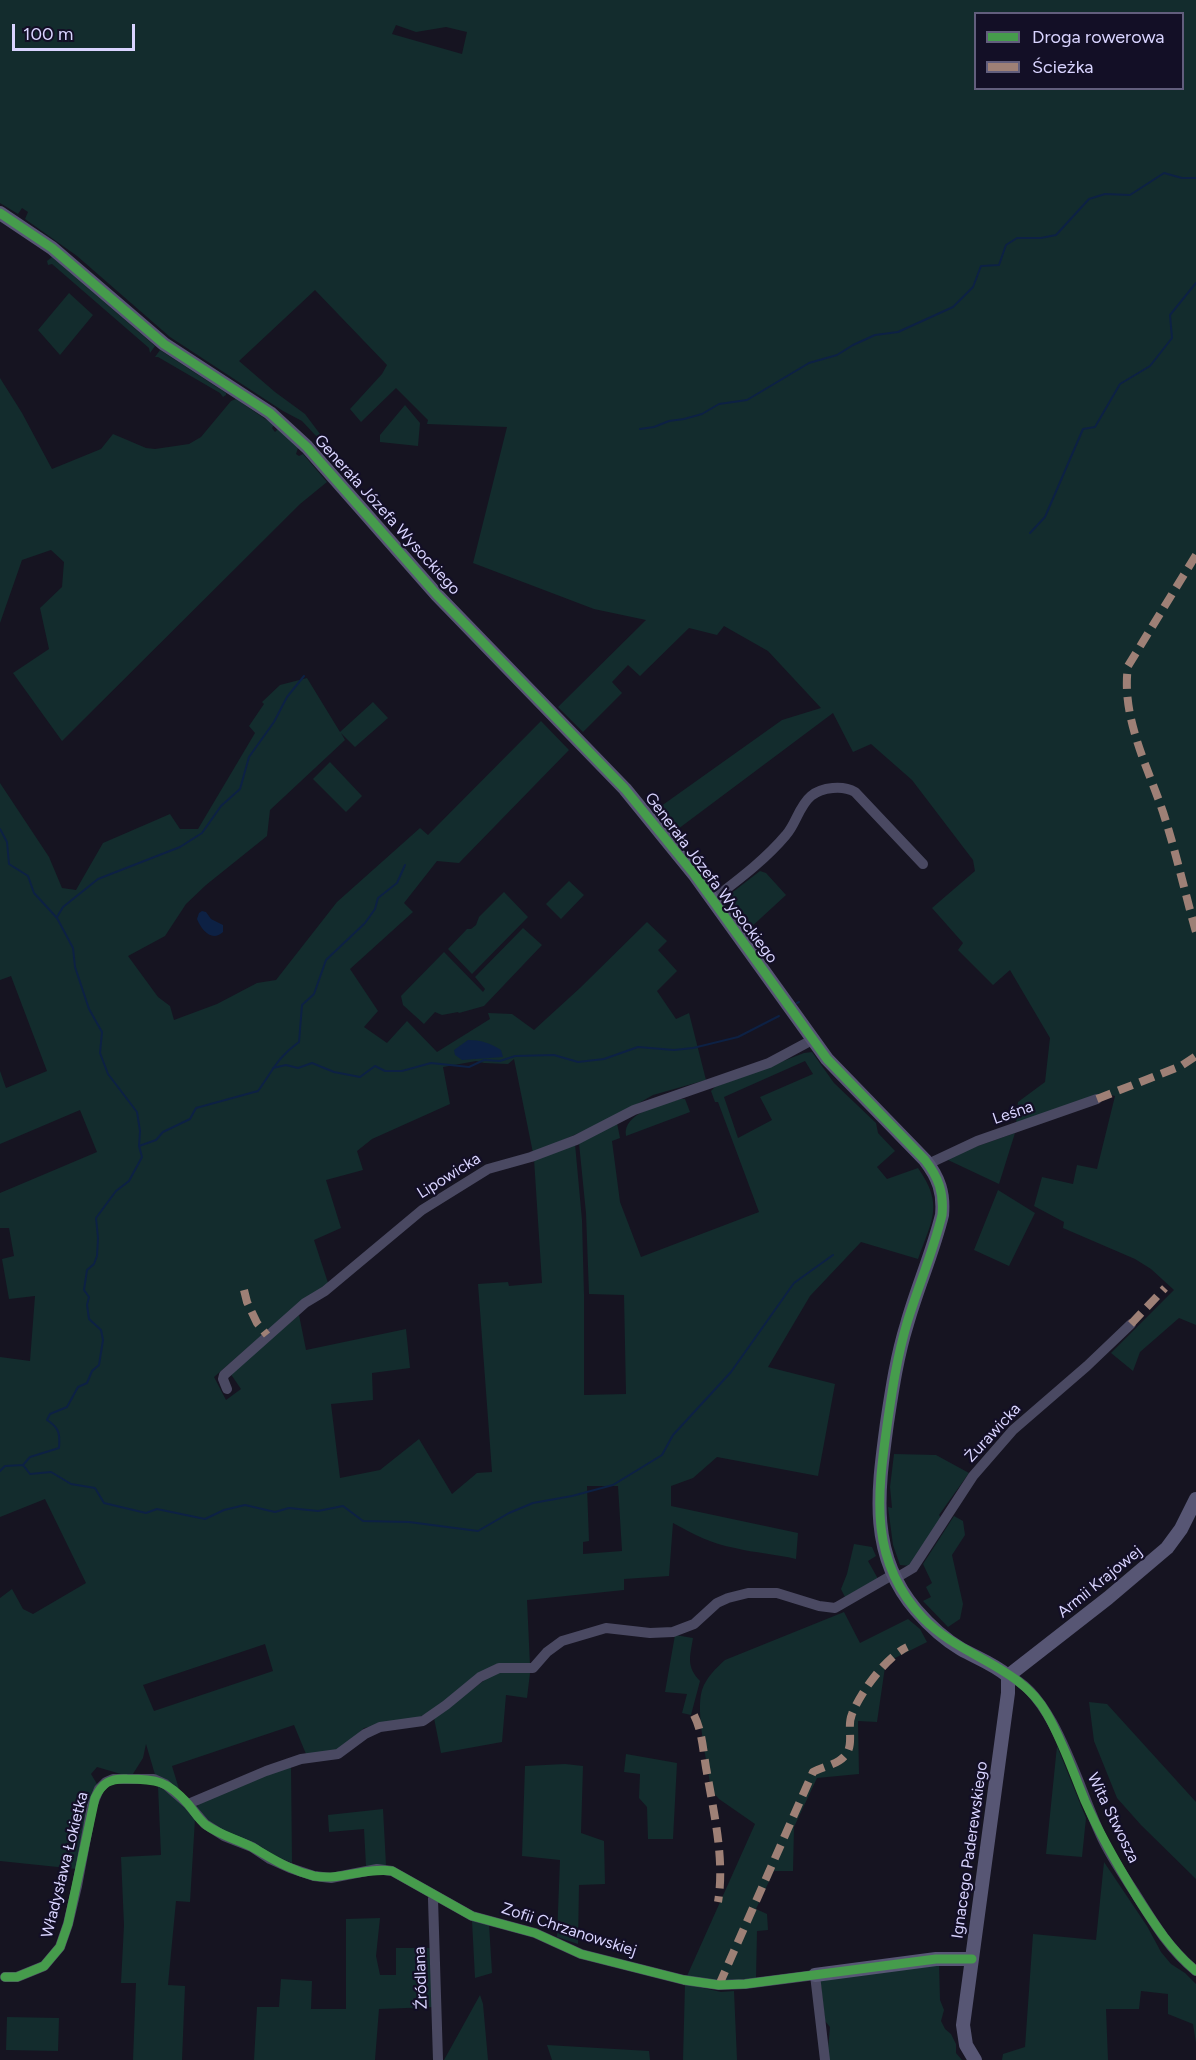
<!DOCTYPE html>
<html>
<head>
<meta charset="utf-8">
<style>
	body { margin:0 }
	#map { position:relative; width:1196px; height:2060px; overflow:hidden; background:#161421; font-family:Figtree,sans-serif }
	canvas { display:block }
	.legend { position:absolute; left:974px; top:12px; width:210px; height:78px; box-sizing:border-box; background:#130f26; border:2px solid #625e7d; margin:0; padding:8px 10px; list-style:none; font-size:18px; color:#d9d4ff }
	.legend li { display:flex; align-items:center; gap:12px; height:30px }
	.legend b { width:30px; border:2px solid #625e7d }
	.scale { position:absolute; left:12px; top:24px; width:123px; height:27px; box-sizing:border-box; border:3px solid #d9d4ff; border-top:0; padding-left:8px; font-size:18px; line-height:21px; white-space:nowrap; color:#d9d4ff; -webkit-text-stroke:4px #130f26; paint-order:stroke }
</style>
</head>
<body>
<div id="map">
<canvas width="1196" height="2060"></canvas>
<ul class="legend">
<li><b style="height:8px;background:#469c4c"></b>Droga rowerowa</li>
<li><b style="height:8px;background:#9e8076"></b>Ścieżka</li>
</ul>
<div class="scale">100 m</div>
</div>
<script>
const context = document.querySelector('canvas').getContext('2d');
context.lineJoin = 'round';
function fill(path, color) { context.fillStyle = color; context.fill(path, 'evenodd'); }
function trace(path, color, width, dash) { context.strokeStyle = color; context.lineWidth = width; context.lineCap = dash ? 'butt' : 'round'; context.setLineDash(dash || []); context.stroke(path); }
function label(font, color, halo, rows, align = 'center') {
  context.font = font + ' Figtree,sans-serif'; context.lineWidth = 4.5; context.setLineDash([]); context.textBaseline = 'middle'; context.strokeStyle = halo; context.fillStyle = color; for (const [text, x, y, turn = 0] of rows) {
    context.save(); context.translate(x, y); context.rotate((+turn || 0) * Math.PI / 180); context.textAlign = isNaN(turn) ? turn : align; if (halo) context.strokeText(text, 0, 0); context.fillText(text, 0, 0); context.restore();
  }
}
const green = new Path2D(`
	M0,0h1196v1325l-17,-7 -39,34 -7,19 -22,-18 63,-63 -23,-21 -16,-10 -72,-31 1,-6 -30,-16 8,-29 31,7 4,-19 20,4 18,-73 -13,-3 -86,31 2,-22 27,-20 5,-44 -40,-68 -17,15 -35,-35 5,-7 -31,-35 43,-37 -2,-11 -61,-80 -41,-36 -18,8 -20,-39 -159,119 -17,-23 125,-89 39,-12 -53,-57 -44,-25 -7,9 -28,-7 -49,48 -12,-11 -16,17 10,11 -39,39 -25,-25 88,-87 -52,-11 -121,-46 34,-136 -80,-3 1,-4 -32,-32 -35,34 -11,-13 32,-35 5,-9 -72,-75 -76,71 36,31 30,22 15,20 -3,3 -15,-16 -19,-10 -113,-74 -93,-81 -52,-37 3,-7 -6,-4 -4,6 -18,-11zM976,14h206v74h-206zM396,25l20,7 30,-5 21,5 -5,22 -70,-20z
	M52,257l103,89 -5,7 -1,-5 -97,-84 -4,1 -1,-4z
	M69,293l24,22 -33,40 -22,-25z
	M160,350l66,43v2l-3,2 -3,-4 -62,-36h-3z
	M0,378l22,35 30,56 49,-20 12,-15 33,14 9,1 34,-5 12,-7 30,-36 5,-2 38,26 -2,3 3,4 3,-3 20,19 -2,6 3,2 4,-2 24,28 -27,22 -238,237 -49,-68 36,-24 -9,-41 22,-21 2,-25 -13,-12 -29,10 -22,63z
	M405,405l15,18 -2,23 -38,-4v-7z
	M307,678l33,54 33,-30 15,16 -33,29 -14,-14 4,7 -75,70 -3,26 -61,49 -20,19 -21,32 -37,20 30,41 12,9 4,14 43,-16 40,-21 19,-3 61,-78 83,-74 8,7 113,-114 28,29 -110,113 -22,-2 -33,42 9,9 -63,57 28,42 -14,16 23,16 20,-22 30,31 53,-33 -2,-6 24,1 22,16 46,-42 67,-66 20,19 -9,9 19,21 -20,20 19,28 13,-6 17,67 -53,15 -42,24 -78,34 -19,-94 -6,5 -24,-1 -8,-2 -33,6 7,37 -78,35 -15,12 6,19 -37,10 15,48 -27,12 15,46 -69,51 -46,40 12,23 15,-11 -11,-16 69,-58 7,35 100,-21 4,39 -38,5 1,27 -42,4 9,74 40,-8 39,-31 33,55 25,-21 15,-1 -14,-188 30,-2 1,4 33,-3 -8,-124 41,-15 7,76 2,75v100l42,-1 -2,-99 -35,-1 -3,-81 -7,-70 38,-20 3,15 -8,3 8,61 21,55 118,-45 -41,-110h-3l-4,-11 4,-4 89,-34 8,-1 22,31 42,40 2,10 17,18 -18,16 10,12 31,-11c26,37 14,52 0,91l-57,-17 -51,54 -42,71 67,17 -17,92 -101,-19 -24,21 -22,8v20l127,27 -2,26c-20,-5 -41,-6 -61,-11 -23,-4 -42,-14 -62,-25l-4,53 -45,3v11l-97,10 3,65 -34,-1 -61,45 -19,10 -52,9 -23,22 -35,4 -12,-29 -122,41 7,23 -23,-11 -10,-34 -3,14 -12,19 -34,-10 -6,7 6,10 -20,85 -77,-8v-263l12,-9 11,20 10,5 53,-31 -41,-84 -45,18v-160l30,4 5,-65 -26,3 -7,-40 12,-3 -5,-28h-9v-35l97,-41 -17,-42 -80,34v-73l6,17 41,-17 -36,-95 -11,4v-197l49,74 13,31 14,2 27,-47 67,-29 10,15h18l57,-96 -6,-7 15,-22 -2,-2 18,-17zM805,1061l8,13 -53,23 12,23 -34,18 -14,-41zM587,1486h31l4,65 -39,3v-12l6,-1zM265,1644l8,27 -119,40 -11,-26z
	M330,762l32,34 -16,16 -33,-33z
	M760,871l6,2 20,22 -37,34 -24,-31z
	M569,881l15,14 -23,24 -15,-15z
	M504,892l24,25 -56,57 -24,-25 19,-20h4l5,-4 3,-8z
	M523,928l19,17 -58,61 -25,7 -1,-1 -16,3 -7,-3 -11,12 -21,-19 -2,-9 43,-44 39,40 2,-3 -10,-12z
	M680,1099h5l5,13 -64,24c-4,-24 37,-31 54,-37z
	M1015,1133l-16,51 -51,-24 7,-6z
	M998,1190l37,23 -26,53 -35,-16z
	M894,1454l42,1 33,18 -30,42 2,3 -30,48 -11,-1 -7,-20 -5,-38 4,1 -2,-21z
	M954,1516l9,5 2,14 -13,20 11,49 -3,15 -12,8 -25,-26 8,-4 -5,-10 6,-4 -9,-19z
	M854,1544l18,3 4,9 -8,5 9,16v2l-32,18 -4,-8 6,-15z
	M844,1612l16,31 48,-24 12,10 7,13 -36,18 -6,7 -8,55 -19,-1 1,53 -42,4 -23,49 -1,44h-19l-18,38 11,5 1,16 -11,1 -1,47 -33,4 -36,-6 68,-152 -36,-25 -8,-9c-3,-25 -16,-77 -9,-100 4,-12 14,-22 23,-30z
	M675,1635l18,3c-3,19 -7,28 7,43l-9,34 -9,-2 5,-19 -22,-2z
	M494,1673h36l-3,25 -21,-3 -4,47 -61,11 -7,-35z
	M1089,1702l18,2 89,98v77l-55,-54 -24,-27 -23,-57z
	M1057,1746l29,72 -4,39 -36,-3z
	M626,1754l51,9 -4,76h-25l-1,-32 -8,-9 1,-24 -16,-2z
	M565,1764l18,2 -2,67 23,8 1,43 -26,1 -1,59 -21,-7 3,-77 -38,-4 3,-90z
	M291,1765l1,98c-31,-14 -75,-27 -96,-55l4,-6z
	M158,1786l16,10 21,23 -5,83 -14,-1 -8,84 17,1 -3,74h-49l3,-77h-15l3,-58 -3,-68 40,-2z
	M383,1809l3,56 -20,1 -2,-37 -35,3 -1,-17z
	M1104,1862l43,64 14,26 10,12 14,9 11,11v59l-3,-19 -25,-10v-20l-27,-3 -2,18h-33l2,51h-106l1,-6 22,-7 8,-113 63,6z
	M380,1918l-4,38 4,19h16v-27h36l2,59 -55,2 -4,51h-121l3,-53h22l2,-28 31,2 -1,28h35v-90z
	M472,1921l17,3 3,49 -17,5z
	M939,1964l1,36 4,10 -3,11 4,8 6,5 5,10v9l6,7h-135l3,-33 -5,-6 -5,-44z
	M685,1984l36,8 13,-1 3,69h-54z
	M480,1995l3,9 5,56h-47h3z
	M7,2017l52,1 -1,33 -52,-1z
	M547,2045l102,6 1,9h-98z`);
const water = new Path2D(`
	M202,911l4,1 5,7 12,6v7c-11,10 -21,-1 -26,-13l2,-6z
	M468,1040c13,0 22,3 33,10l2,7 -41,3 -7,-5 -1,-5z`);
const stream = new Path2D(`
	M640,429l14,-2 15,-6 15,-2 18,-5 17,-10 28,-4 62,-37 28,-8 16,-10 22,-10 23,-3 55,-25 20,-20 8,-21 18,-1 7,-20 11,-7h24l15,-3 33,-36 16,-5 25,1 34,-22 18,5h14
	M1030,533l15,-16 38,-88 12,-2 25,-43 30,-18 22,-28 -2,-23 26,-32
	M0,829l7,13 2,22 19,12 6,17 23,25 16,30 2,19 14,42 13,23 -2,21 8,21 29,38 3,19 -1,15 3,11 -13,24 -13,10 -20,27 2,20 -1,18 -3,8 -7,6 -3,20 5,7 -2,8 2,14 12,11 2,10 -4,25 -7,6 -5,12 -9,4 -11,20 -17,7 -3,6c13,8 13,15 12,28l-29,9 -7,8 -18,1 -5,5
	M57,917l6,-10 35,-28 82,-32 22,-14 19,-27 19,-17 9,-32 25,-35 13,-25 17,-21
	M797,1003l2,-1
	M273,1068l13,-3 12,3 14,-5 22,9 26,5 15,-11 10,5h17l29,-8 38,4 15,-7 16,1 15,-5 39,-1 24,7 26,-3 34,-12 36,3 19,-2 45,-11 41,-21
	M139,1146l17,-6 7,-8 27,-13 6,-11 62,-17c15,-21 20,-34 41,-49l3,-37 12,-11 12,-34 39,-37 10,-14 3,-11 19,-15 8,-18
	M23,1465l7,9 21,-2 20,12 24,4 9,15 42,10 11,-4 48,10 19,-9 21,-5 30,7 14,-4 29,3 25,-5 20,15 46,1 69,9 31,-18 24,-10 39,-7 41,-11 49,-30 11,-20 58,-63 63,-89 39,-28`);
const street = new Path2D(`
	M712,900c26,-20 53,-40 74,-65 10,-11 13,-29 25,-39 11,-9 32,-11 44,-4l68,72
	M928,1164l49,-23 120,-42
	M227,1389l-4,-10 1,-4 81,-72 20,-12 97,-81 66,-41 43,-12 45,-17 58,-30 135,-47 43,-23
	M896,1578l17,-10 60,-92 40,-46 74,-64 44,-42
	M1008,1676c47,16 74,124 96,166 9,18 20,34 31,51 18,29 34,56 61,78
	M188,1804l78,-33 35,-12 37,-5 27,-20 15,-7 43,-6 23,-16 34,-28 19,-9h34l14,-16 15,-11 44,-13 44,5 23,-1 21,-8 23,-21 11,-5 20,-5h29l42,13 16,2 59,-34
	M434,1895l-1,4 5,161
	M5,1977h12l27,-11 16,-19 8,-23 9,-38 15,-80 7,-17 7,-7 7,-3h41l11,5 23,20 17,20 19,12 28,11 18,12 20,9 24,8 17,2 46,-9 15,2 80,45 63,17 46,21 103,26 35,5 26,-1 70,-9 10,85`);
const secondary = new Path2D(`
	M0,213l52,35 112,96 106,69 37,34 130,148 188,194 69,85 133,185 98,101c14,18 19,33 17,55 -9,37 -25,73 -35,109 -10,32 -15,66 -20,99 -9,67 -19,131 29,187 13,15 28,29 45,39 16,9 33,15 47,27
	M1008,1676l100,-78 59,-50 14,-19 15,-30
	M815,1975l121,-16h36
	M975,2060l-9,-15 -3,-20 45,-332v-17`);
const quiet = new Path2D(`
	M1196,555l-68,111c-7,51 19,99 35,146 13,40 22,81 33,120
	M1097,1099l84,-33 15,-10
	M244,1290l3,12 10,21 10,12
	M1131,1324l34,-36
	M694,1715c9,18 9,38 13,58 7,41 18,87 11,129
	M719,1985l94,-213c11,-6 29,-8 35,-21 5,-11 -1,-25 4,-37 8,-21 34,-57 55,-67`);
const cycleway = new Path2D(`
	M0,213l52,35 112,96 106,69 37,34 130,148 188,194 69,85 133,185 98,101c14,18 19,33 17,55 -9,37 -24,72 -35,108 -10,34 -15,68 -20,103 -10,71 -18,135 36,192 37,39 98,48 124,96 16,28 26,58 38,87 15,34 33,65 52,96 18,28 34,53 59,74
	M5,1977h12l27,-11 16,-19 8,-23 27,-126c7,-15 15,-20 32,-19 29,0 41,2 61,25 6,7 10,15 18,21 14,10 30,14 46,22 21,12 37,23 62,29 27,5 51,-9 78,-5l80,45 63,17 46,21 103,26 35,5 26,-1 191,-25h36`);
const streetNames = [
	["Generała Józefa Wysockiego",387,515,48],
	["Generała Józefa Wysockiego",711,878,53],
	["Leśna",1013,1113,-19],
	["Lipowicka",449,1176,-32],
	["Żurawicka",993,1433,-47],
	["Armii Krajowej",1100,1582,-39],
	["Wita Stwosza",1113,1818,64],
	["Ignacego Paderewskiego",970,1850,-82],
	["Władysława Łokietka",65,1865,-76],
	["Zofii Chrzanowskiej",569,1930,18],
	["Źródlana",421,1978,-92]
];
fill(green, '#132c2d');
fill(water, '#0d2144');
trace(stream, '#0d2144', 2);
trace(street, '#4a4962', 10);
trace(secondary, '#575674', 14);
trace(quiet, '#9e8076', 8, [15, 8]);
trace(cycleway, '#469c4c', 9);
label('16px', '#d9d4ff', '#130f26', streetNames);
</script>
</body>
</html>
